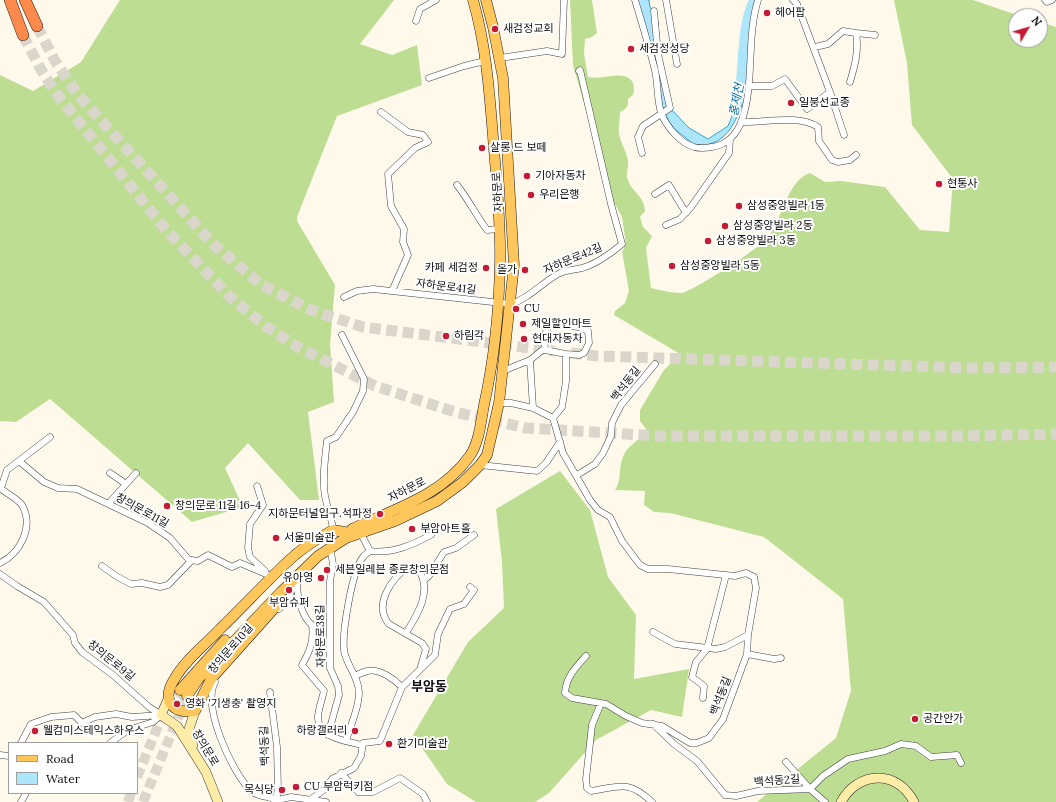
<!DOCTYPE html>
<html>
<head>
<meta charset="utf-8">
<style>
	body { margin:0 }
	#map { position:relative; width:1056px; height:802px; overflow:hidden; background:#fff9ec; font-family:Lora,serif }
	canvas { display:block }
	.legend { position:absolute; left:8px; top:742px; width:130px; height:52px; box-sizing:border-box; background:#fff; border:1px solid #9e9e9e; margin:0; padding:5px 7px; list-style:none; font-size:12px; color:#0d0d0d }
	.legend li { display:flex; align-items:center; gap:8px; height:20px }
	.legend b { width:20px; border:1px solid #9e9e9e }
	.north { position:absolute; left:1008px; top:8px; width:40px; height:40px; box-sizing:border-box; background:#fff; border:1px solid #9e9e9e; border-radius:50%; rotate:52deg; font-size:11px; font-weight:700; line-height:16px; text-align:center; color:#0d0d0d }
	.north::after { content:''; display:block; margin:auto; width:14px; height:18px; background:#c51c36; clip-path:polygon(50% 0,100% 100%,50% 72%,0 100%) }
</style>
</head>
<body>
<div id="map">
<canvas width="1056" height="802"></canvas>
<ul class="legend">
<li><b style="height:5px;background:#ffc65c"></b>Road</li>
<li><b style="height:11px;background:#ade5fa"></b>Water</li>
</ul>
<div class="north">N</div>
</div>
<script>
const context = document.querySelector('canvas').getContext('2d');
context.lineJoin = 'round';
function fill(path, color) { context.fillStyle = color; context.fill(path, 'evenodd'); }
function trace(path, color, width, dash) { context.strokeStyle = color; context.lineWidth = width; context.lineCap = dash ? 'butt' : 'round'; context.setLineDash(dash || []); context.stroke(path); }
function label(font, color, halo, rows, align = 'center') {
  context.font = font + ' Lora,"Noto Sans KR",serif'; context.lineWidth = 4; context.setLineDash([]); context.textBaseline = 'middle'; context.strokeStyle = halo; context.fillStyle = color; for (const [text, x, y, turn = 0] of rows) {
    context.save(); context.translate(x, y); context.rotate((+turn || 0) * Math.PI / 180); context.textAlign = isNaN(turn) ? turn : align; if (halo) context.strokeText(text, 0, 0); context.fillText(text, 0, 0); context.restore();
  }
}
const forest = new Path2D(`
	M120,0h274l-34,44 32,11 25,-10 5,40 -85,31 -40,101v4l38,64 -5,59 4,58 -26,10 11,88h-19l-52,-57 -23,25 18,39 -51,15 -142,-123 -34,23 -16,-1v-346l33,16 48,-29z
	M570,0h22l5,33 -5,4 -7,2 -1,15 4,23c14,4 45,-12 46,12 0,6 -2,7 -6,10 1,8 -2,10 -8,13 0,7 -2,16 -1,22 2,10 8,18 9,27 1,6 -3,13 0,19 5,14 16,15 17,31l-5,6 3,10 9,9 -6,12 5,40c9,2 20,5 30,5 10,0 76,-44 85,-53 16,-18 20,-59 44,-67l15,9 16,-1 44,6 35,43 29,2 4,-53 -41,-54 -5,-62 -13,-63h79l47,16h-4v24h24v-18l16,5v775h-299l79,-64 15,-47 -8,-92 -79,-62 -94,-24 -16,-1 -10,-7 1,-14 -30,-1c7,-10 3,-21 8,-33 5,-14 19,-16 23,-28l-6,-8v-11l24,-40 16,-16 -66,-39 1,-4 10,-8 4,-12 -7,-39 4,-8 -1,-7 -3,-20 -12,-22 -37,-130z
	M560,471l30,39 18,67 28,38 -2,64 55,-10 -7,48 -31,-7 -55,30 -47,53 -14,9h-59l-29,-18 -34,-49 55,-93 36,-34 -2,-46 -6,-53z`);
const water = new Path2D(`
	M640,0h9l1,7 8,15 2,31 11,56 18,19 19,11 20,-13 10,-25 5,-23 4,-34 1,-32 4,-12h8c-12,35 -6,75 -20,110 -7,17 -15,31 -34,35 -9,2 -15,-2 -21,-8 -4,-3 -9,-6 -12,-10 -18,-22 -18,-69 -20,-97 -1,-6 -7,-10 -10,-15 -2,-5 -2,-10 -3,-15z`);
const river = new Path2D(`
	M642,0l16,71
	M739,100c6,-29 2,-75 16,-100`);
const primaryTunnel = new Path2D(`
	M137,777l23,-56 20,-31
	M128,802l3,-9
	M143,802l44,-106`);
const highwayTunnel = new Path2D(`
	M37,26l18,35 23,34 136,150 48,40 49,25 52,17 191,24
	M23,35l17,33 16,25 110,137 64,67 37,30 31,20 77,39 80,26 71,16 132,8h299l99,-2
	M571,353l26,3 375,12 84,-1`);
const street = new Path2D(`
	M635,0c7,23 14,47 20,70 3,14 2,29 6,43 5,13 19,30 33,34 6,2 12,1 18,0 15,-2 25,-13 30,-27 13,-38 4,-81 16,-120
	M666,0l11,64
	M793,0l4,4 33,88
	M1045,0l2,2 5,-2
	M416,21l4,-12 16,-9
	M856,33l19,2
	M815,47l13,-3 15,-13 13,2c3,18 -1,32 -6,49
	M500,58l47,-7 15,3 2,-54
	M429,78l35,-12 21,-5
	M749,86h23l13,-7 22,30 23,-17 14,43
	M381,112l27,20 15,3 5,7 -13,6 -27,26 3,32 13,23 -1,13 5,13 -16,36
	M741,122c24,1 56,-8 77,5l1,14 13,19 6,2 12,-2 6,-5
	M642,153l-4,-16 5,-11 27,-18 -12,-54 -4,-43
	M457,185c11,14 19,30 30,45l12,-1
	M655,194l14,-9 17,28
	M666,225l14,-6 11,-12 38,-54 1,-13
	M344,297l13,-6 16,-2 138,15c17,-5 31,-21 47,-30 7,-4 16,-4 24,-6 15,-4 28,-14 40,-24l-11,-40 -31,-134 -1,1
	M545,348l-15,12 3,48 20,10
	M566,354l-21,-4c-1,-11 -1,-20 7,-27l26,4 10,4 1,12 -5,10 -5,2 -13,-1v27l-4,26 -9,11 10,35 27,47 8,10 12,7 12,24 18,24 8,4h20l67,7 11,-3 8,4 2,11 -8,47 -1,19 -24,65 -14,19 -12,5h-7l-28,-17 -20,-3 -16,-7 -20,-12 -34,-6 -7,-5c1,-16 11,-26 21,-37
	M503,371l27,-11
	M499,403h12l22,5
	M19,461l25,21 14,6 19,1 71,34 22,15 19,22 9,1 10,-6 24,12 8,-4 33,14
	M480,465l57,6 9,-8 14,-21
	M110,473l16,11
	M577,475l18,-11 8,-11 8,-17 1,-13 9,-18 34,-41
	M257,486l6,19 -13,19 -2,24 2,9 15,14
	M0,488c6,5 18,11 22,17 12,21 -1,48 -22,58
	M1,488l6,-18 43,-33
	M108,504l28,-31
	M333,530c-1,-12 -6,-22 -8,-34 -3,-17 0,-38 2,-55l9,-4 17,-25 10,-21 1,-12 -22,-44
	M360,532l10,19c22,3 42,-6 61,-16
	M102,566l14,10 15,8 11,-1 18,4 8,-2 24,-25
	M0,574l17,12 27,16 29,33 2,8 7,9 31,23 36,32 12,8
	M424,580l5,-4 15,-24 12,-4 18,-13
	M297,584c0,13 5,33 15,41 2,16 -2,26 -10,40l22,26c-2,8 -5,17 -6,25 -1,22 28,25 44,29
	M279,609l10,-12 3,-8
	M653,632l22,12 41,5 9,-2 23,-12
	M406,633c12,-19 27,-43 12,-64l-10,-2c-17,12 -35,38 -19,57l33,19 4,6 -5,17
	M747,654l27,5 7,-1
	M355,676c4,-2 8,-4 12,-5 12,-3 27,8 35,16
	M215,682c-13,25 16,88 35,108 6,6 17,7 26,9l2,-9 -1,-43 -7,-55
	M703,698l1,-12 -12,-9 4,-15 11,-13 19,-74
	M601,703l-9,22 -6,54 1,9 4,3c29,-5 38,-11 61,11
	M653,724l21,20 23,17 28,34 11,1 22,-5 52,-2 13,-13 25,-17 37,-8 16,-7 15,2 15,11 26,-2 4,8
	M328,735l11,-40 -1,-9 -8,-18v-87l3,-17 -3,-17
	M346,741c4,-15 13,-32 13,-48 0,-16 -13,-28 -15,-43 -2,-18 8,-79 19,-93 2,-3 5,-4 7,-6
	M21,743l10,-19 20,-7 23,-2 8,8 13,-6 21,-3 16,3 29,-2
	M110,743l18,-13 25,-8 8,-7
	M0,755l9,1
	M786,762l24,27 15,13
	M341,773l17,19h15l27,-14 23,16 4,8
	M310,800l15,-11 7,-10 22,-11 7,-12 2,-13 17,-2 22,-54 33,-32 3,-21 12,-25 14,-5 10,-14 -4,-3
	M274,801l17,-4 35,5
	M21,802l5,-9`);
const secondary = new Path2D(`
	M169,697l-8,18 16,11 29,46 12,30
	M193,745l-4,-16 6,-18
	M841,802c17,-31 56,-33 73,0`);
const primary = new Path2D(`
	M352,529c42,-20 89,-33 117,-72 10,-13 12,-36 15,-52 10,-45 15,-94 16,-141 1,-38 -3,-77 -6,-115 -4,-49 -7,-101 -21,-149
	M279,603l-68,76 -16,32c-26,3 -33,-13 -20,-33 11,-19 31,-34 46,-50 25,-24 48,-50 74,-73 12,-10 25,-18 38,-25l12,2
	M180,690l45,-50
	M187,696l12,-18 82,-86 37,-36 28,-18 49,-17 42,-20 26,-19 17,-17 7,-10 12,-52 15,-138 -11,-187 -10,-51 -7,-27`);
const highway = new Path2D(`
	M10,0l13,35
	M25,0l12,26`);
const markers = [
	[767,13,4,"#c51c36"],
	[495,29,4,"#c51c36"],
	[631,49,4,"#c51c36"],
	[791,103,4,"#c51c36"],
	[482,148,4,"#c51c36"],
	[527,176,4,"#c51c36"],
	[939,184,4,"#c51c36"],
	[531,195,4,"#c51c36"],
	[739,206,4,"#c51c36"],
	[725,226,4,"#c51c36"],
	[708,241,4,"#c51c36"],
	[672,266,4,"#c51c36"],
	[486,268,4,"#c51c36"],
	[525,270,4,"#c51c36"],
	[516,309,4,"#c51c36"],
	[523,324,4,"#c51c36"],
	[446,336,4,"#c51c36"],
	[524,339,4,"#c51c36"],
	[167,506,4,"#c51c36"],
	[380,514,4,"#c51c36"],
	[412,529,4,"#c51c36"],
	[276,538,4,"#c51c36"],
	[327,570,4,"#c51c36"],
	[321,578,4,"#c51c36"],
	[289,590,4,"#c51c36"],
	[177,704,4,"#c51c36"],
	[915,719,4,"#c51c36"],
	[35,731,4,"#c51c36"],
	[355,731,4,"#c51c36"],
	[389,744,4,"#c51c36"],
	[296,787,4,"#c51c36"],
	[282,790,4,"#c51c36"]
];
const poiNames = [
	["헤어팝",775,13],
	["새검정교회",503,29],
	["세검정성당",639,49],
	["일붕선교종",799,103],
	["살롱 드 보떼",490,148],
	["기아자동차",535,176],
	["현통사",947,184],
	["우리은행",539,195],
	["삼성중앙빌라 1동",747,206],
	["삼성중앙빌라 2동",733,226],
	["삼성중앙빌라 3동",716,241],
	["삼성중앙빌라 5동",680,266],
	["카페 세검정",478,268,"right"],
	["올가",517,270,"right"],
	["CU",524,309],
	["제일할인마트",531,324],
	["하림각",454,336],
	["현대자동차",532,339],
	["창의문로 11길 16-4",175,506],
	["지하문터널입구.석파정",372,514,"right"],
	["부암아트홀",420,529],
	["서울미술관",284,538],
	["세븐일레븐 종로창의문점",335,570],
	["유아영",313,578,"right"],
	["부암슈퍼",289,603,"center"],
	["영화 '기생충' 촬영지",185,704],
	["공간안가",923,719],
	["웰컴미스테익스하우스",43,731],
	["하랑갤러리",347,731,"right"],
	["환기미술관",397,744],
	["CU 부암럭키점",304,787],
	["목식당",274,790,"right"]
];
const streetNames = [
	["자하문로",498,192,-94],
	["자하문로42길",573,259,-23],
	["자하문로41길",446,287,7],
	["백석동길",626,384,-52],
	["자하문로",407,490,-27],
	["창의문로11길",142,511,29],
	["자하문로38길",321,636,-91],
	["창의문로10길",231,649,-49],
	["창의문로9길",111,661,39],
	["백석동길",721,696,-69],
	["백석동길",265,746,-92],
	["창의문로",205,748,59],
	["백석동2길",777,781,-4]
];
const waterNames = [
	["홍제천",737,100,-79]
];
const quarterNames = [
	["부암동",429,687]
];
fill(forest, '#bcdd92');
fill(water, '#ade5fa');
trace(water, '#30a5d5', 1);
trace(river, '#ade5fa', 11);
trace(primaryTunnel, '#dbd6cb', 10, [10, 5]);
trace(highwayTunnel, '#dbd6cb', 11, [11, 5.5]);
trace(street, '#404040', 7);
trace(secondary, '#2f2f2f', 10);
trace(primary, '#1e1e1e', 11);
trace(highway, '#1e1e1e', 12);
trace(street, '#fff', 6);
trace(secondary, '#ffeca7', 9);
trace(primary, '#ffc65c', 10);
trace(highway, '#fd8a4c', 11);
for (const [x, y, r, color] of markers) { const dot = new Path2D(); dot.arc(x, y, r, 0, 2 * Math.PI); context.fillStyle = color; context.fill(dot); trace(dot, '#fff', 1.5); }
label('11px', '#0d0d0d', '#fff', poiNames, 'left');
label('11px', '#0d0d0d', '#fff', streetNames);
label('italic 12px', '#0f73a6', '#fff', waterNames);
label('bold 13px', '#0d0d0d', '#fff', quarterNames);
</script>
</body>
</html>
